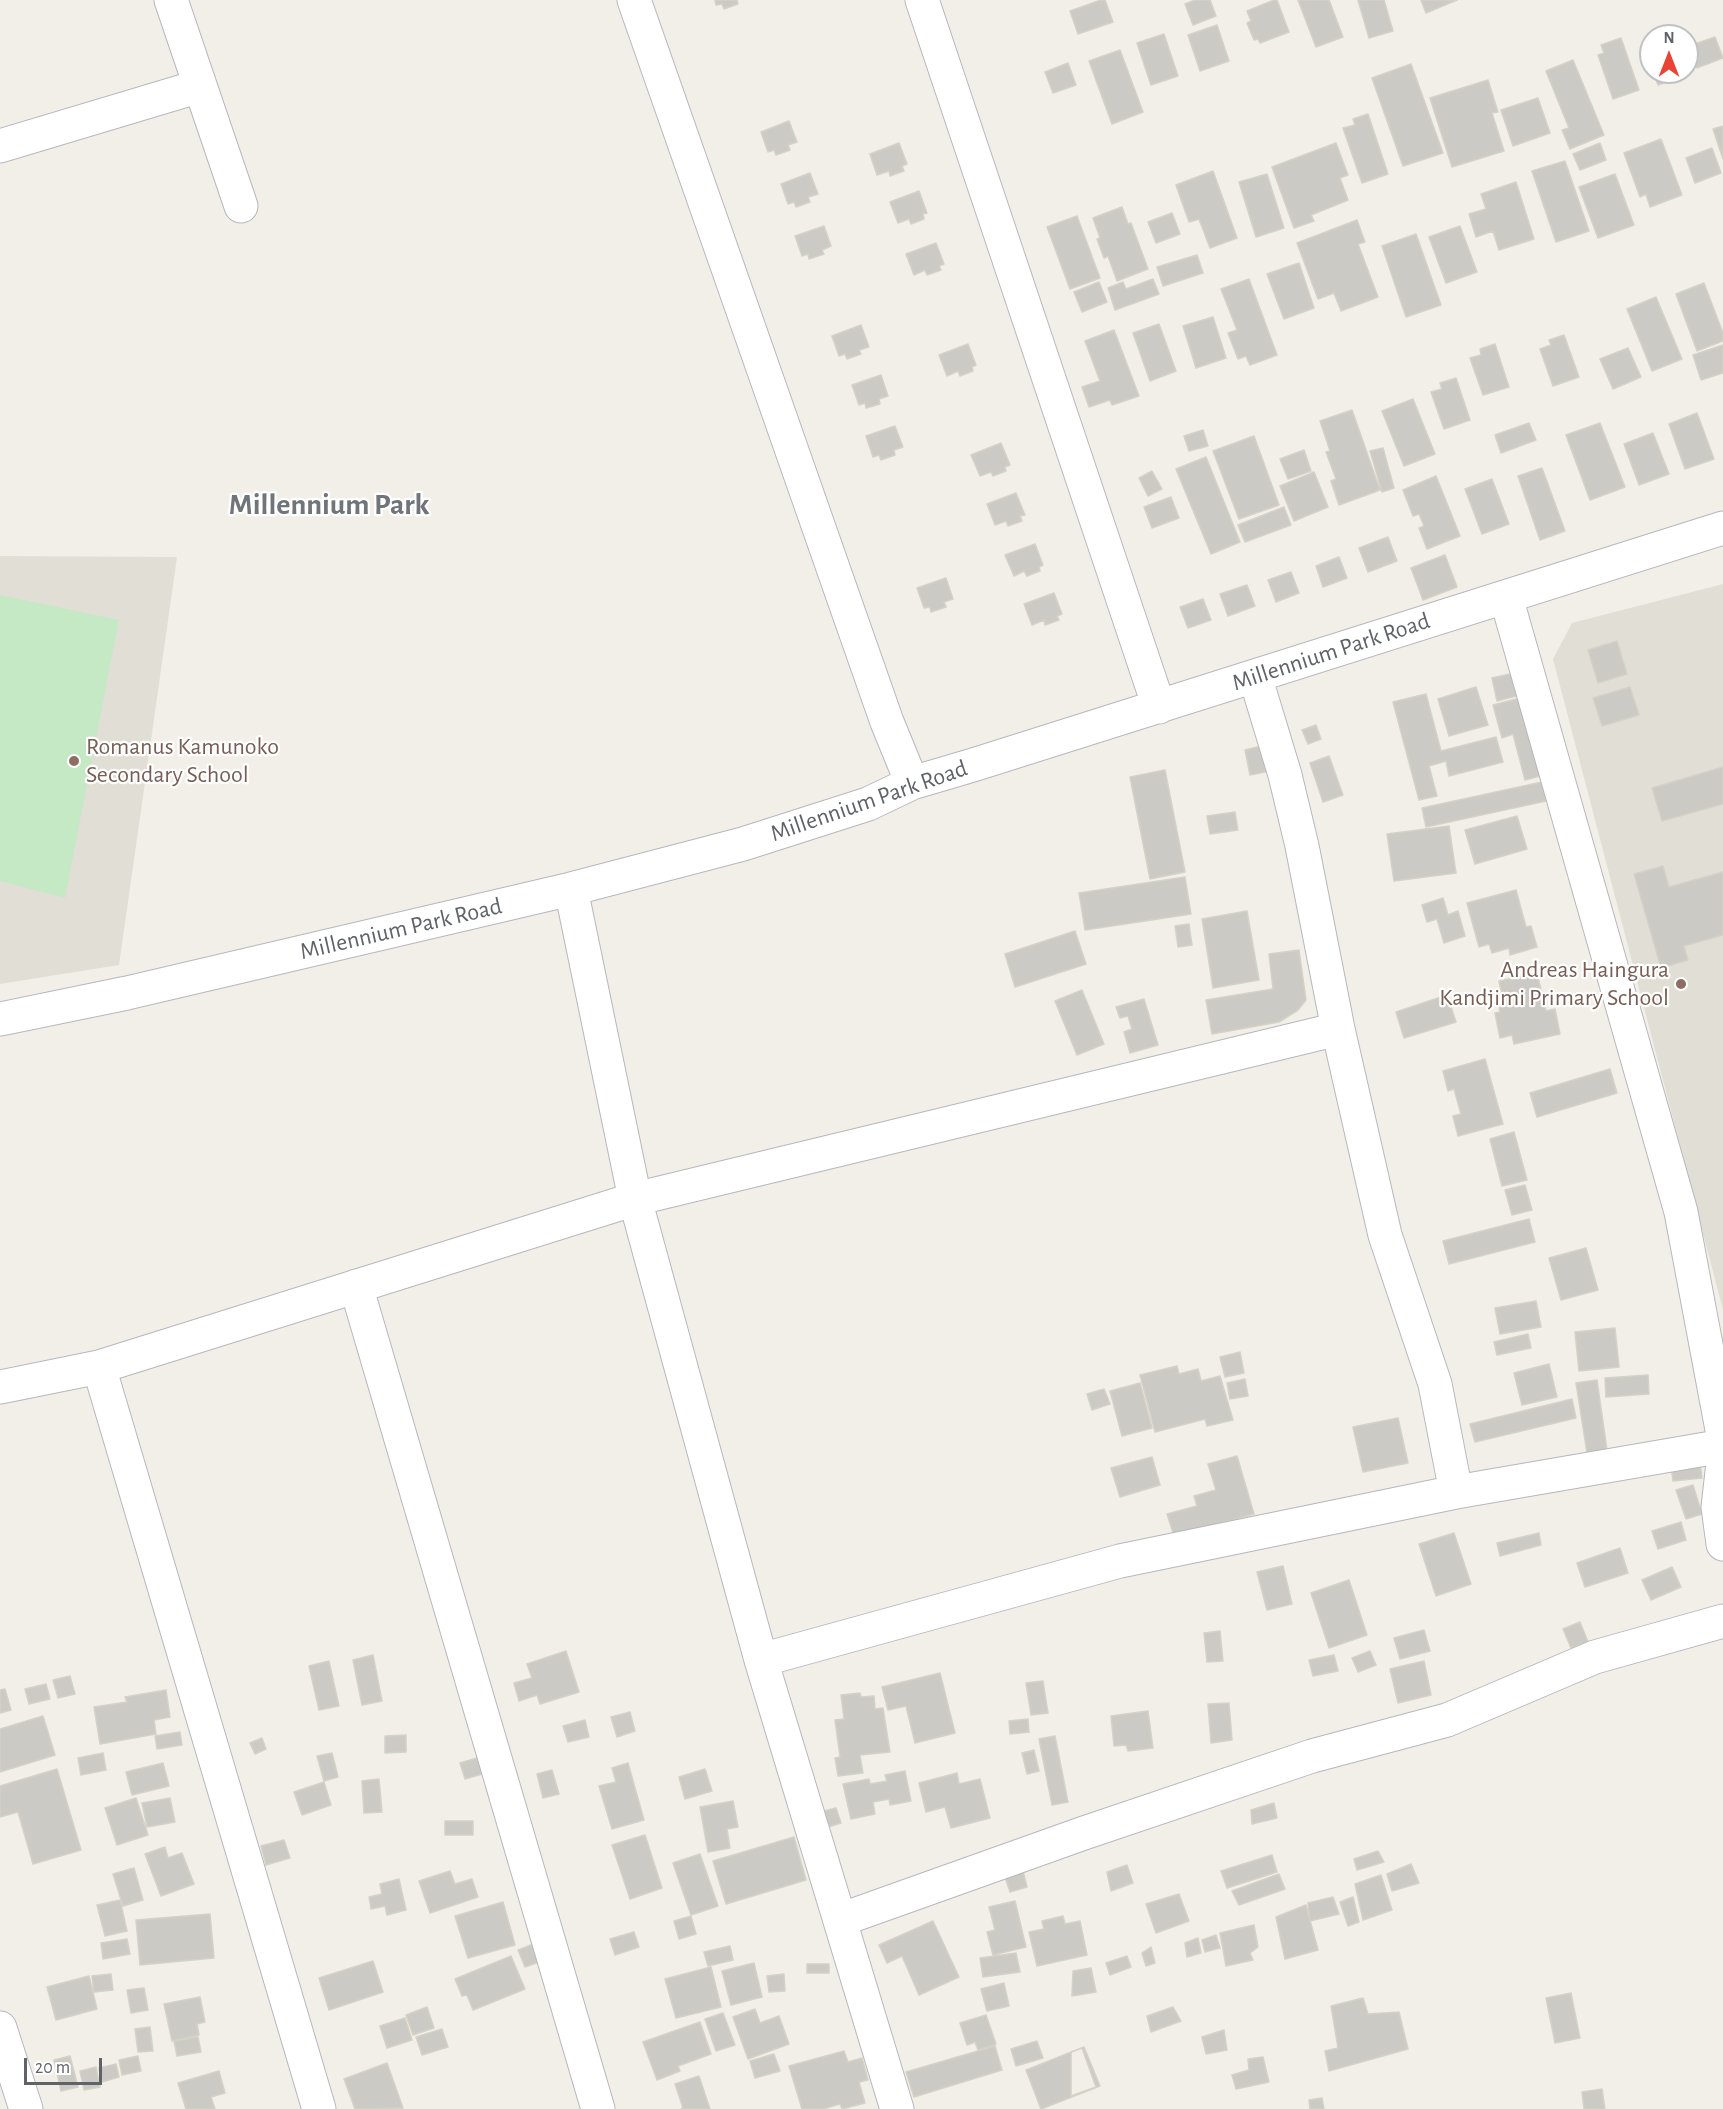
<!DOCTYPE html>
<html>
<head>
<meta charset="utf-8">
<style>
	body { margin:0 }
	#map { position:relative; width:1723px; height:2109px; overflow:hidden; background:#f1efe8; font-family:"Alegreya Sans",sans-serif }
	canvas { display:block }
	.north { position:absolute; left:1639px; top:24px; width:60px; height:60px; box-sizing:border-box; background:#fff; border:2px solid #bfc1c3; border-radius:50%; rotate:0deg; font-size:16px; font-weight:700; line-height:24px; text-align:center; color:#5f6368 }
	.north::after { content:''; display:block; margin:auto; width:21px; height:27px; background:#ea4335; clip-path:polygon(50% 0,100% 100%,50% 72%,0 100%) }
	.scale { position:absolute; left:24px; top:2058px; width:78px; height:27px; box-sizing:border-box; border:3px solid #5f6368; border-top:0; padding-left:8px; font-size:18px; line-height:21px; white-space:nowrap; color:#5f6368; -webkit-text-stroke:4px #fff; paint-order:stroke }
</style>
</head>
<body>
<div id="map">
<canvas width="1723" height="2109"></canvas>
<div class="north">N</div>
<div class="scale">20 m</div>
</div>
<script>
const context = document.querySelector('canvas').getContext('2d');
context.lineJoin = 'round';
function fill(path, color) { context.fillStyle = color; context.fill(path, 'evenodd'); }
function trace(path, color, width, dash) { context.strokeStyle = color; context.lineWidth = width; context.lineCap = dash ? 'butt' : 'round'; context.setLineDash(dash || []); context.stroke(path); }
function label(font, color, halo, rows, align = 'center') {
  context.font = font + ' "Alegreya Sans",sans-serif'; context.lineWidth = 4.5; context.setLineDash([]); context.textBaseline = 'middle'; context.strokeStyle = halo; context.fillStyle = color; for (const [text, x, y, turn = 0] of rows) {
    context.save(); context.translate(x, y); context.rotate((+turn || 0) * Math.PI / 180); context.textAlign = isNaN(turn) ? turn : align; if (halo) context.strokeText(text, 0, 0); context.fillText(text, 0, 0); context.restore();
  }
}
const education = new Path2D(`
	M0,556l177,1 -58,408 -119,19z
	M1723,584v726l-170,-651 19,-36z`);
const green = new Path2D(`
	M0,595l119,25 -54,278 -65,-17z`);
const building = new Path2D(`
	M715,0h22l1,4 -14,5 -2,-5 -6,1z
	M1101,0h4l8,22 -35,12 -8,-23z
	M1195,0h15l6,16 -23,9 -8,-21z
	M1274,0h3l12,32 -29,11 -2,-4 -4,1 -7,-17 4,-2 -4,-10z
	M1298,0h31l14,37 -27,10z
	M1358,0h26l9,31 -24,7z
	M1421,0h36l-31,13z
	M1217,25l12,36 -29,10 -12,-36z
	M1164,34l14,42 -27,9 -14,-42z
	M1715,37l8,21 -26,10 -8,-22z
	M1621,38l18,52 -26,9 -15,-44 6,-2 -3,-8z
	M1651,42v22l-7,-20z
	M1120,50l23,62 -31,12 -23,-63z
	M1573,60l31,75 -34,14 -8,-19 7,-2 -23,-57z
	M1068,63l8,22 -23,8 -8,-21z
	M1411,64l32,89 -40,13 -31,-88z
	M1653,72h30l1,4 -26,9z
	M1488,80l10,32 -6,1 12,38 -52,16 -22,-69z
	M1538,98l12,35 -37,13 -12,-36z
	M1368,114l20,60 -26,9 -19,-55 12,-3 -2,-6z
	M789,121l8,21 -9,3 2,5 -14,5 -2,-5 -6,2 -7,-20z
	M1723,126v33l-10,-30z
	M1661,139l21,56 -32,12 -4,-13 -6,3 -16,-44z
	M899,143l8,21 -5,2 2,5 -14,5 -1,-5 -12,4 -7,-21z
	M1336,143l12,32 -8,3 8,22 -37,15 3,6 -20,7 -22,-61z
	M1600,143l6,17 -26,10 -7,-16z
	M1712,148l9,25 -26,10 -9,-25z
	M1565,161l24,70 -33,11 -24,-71z
	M1213,171l24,67 -27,10 -11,-29 -10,3 -13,-37z
	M810,173l8,21 -10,3 2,5 -14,5 -2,-5 -6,2 -7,-20z
	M1267,174l17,54 -28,9 -17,-55z
	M1615,174l19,51 -36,13 -19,-51z
	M1516,182l18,57 -35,11 -6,-19 -17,6 -7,-23 17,-5 -5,-15z
	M919,191l8,22 -4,1 1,5 -13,5 -2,-5 -11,4 -8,-21z
	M1122,207l6,17 3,-1 17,46 -31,12 -9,-25 -4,2 -7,-19 3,-1 -7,-20z
	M1172,213l8,21 -24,9 -8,-21z
	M1077,216l23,62 -30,11 -23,-62z
	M1357,220l8,22 -7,2 20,53 -37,14 -7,-18 -16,6 -21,-56z
	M824,226l7,20 -9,4 2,4 -15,5 -1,-5 -6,2 -7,-20z
	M1460,226l17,46 -31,11 -17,-46z
	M1416,234l25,71 -35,12 -24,-71z
	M936,243l8,21 -5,2 2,4 -14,5 -2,-5 -11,5 -8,-21z
	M1197,255l6,18 -40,13 -6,-19z
	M1299,263l15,45 -30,11 -17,-45z
	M1153,279l6,15 -44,16 -7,-22 15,-6 3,7z
	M1249,279l28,76 -27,10 -4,-9 -8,3 -10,-26 9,-3 -16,-41z
	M1099,282l8,20 -25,10 -8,-20z
	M1704,283l19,50v8l-26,10 -21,-57z
	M1656,297l26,62 -30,12 -25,-62z
	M1213,317l13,41 -30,10 -13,-42z
	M1159,324l17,47 -26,10 -17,-48z
	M861,325l8,22 -10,3 2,4 -14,5 -2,-5 -6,2 -7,-20z
	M1114,330l25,66 -27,9 -2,-5 -21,7 -7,-20 18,-6 -15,-40z
	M1564,335l15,42 -26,9 -13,-37 11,-4 -2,-5z
	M968,344l8,21 -4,2 1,4 -13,5 -2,-5 -11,5 -8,-21z
	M1495,344l14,43 -26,8 -13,-37 11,-3 -1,-6z
	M1723,345v28l-22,7 -8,-25z
	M1628,348l13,29 -28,12 -13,-30z
	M881,375l7,21 -9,3 1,5 -14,4 -1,-5 -6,2 -7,-20z
	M1456,378l14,42 -26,9 -13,-37 11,-3 -2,-6z
	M1413,399l22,55 -31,12 -22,-55z
	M1352,410l28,80 -41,15 -8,-24 5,-2 -10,-27 4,-1 -10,-30z
	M1697,413l17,46 -29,10 -16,-45z
	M1529,423l7,17 -35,13 -6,-18z
	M1600,423l25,64 -35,13 -24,-65z
	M895,426l8,21 -9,3 1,5 -14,5 -2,-5 -6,2 -7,-21z
	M1203,430l5,16 -19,5 -5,-15z
	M1653,433l16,41 -30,11 -15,-41z
	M1254,436l25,69 -40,14 -26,-68z
	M1001,443l9,22 -5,2 1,4 -13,5 -2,-4 -11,4 -9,-21z
	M1383,448l11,40 -12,4 -12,-41z
	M1304,450l7,21 -23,8 -8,-20z
	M1206,457l34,85 -29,12 -35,-85z
	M1542,468l23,63 -25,9 -22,-64z
	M1152,471l10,18 -14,7 -9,-18z
	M1314,472l14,35 -34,14 -14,-35z
	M1436,476l24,60 -33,13 -8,-21 5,-2 -5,-12 -6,2 -10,-26z
	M1492,479l17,45 -27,10 -17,-45z
	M1016,493l9,22 -5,1 2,5 -14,5 -2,-5 -11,4 -8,-21z
	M1171,497l8,21 -27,10 -8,-21z
	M1284,507l7,18 -46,17 -7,-17z
	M1388,537l9,24 -29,11 -9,-24z
	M1035,544l8,21 -4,2 1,4 -13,5 -3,-5 -10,5 -9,-21z
	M1445,555l12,32 -34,13 -12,-32z
	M1339,557l8,21 -24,9 -7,-21z
	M1291,572l8,21 -23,9 -8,-22z
	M946,578l7,21 -9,3 2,5 -15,5 -1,-5 -6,1 -7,-20z
	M1247,585l8,21 -27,10 -8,-22z
	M1054,593l8,21 -5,2 2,4 -14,5 -1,-5 -12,5 -8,-21z
	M1203,599l8,21 -23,8 -8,-21z
	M1617,641l10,33 -29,9 -10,-33z
	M1519,672l5,22 -27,7 -5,-23z
	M1476,687l12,38 -39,11 -11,-37z
	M1630,687l9,28 -37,11 -9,-28z
	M1426,694l15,57 55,-14 7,25 -54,14 -3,-15 -17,5 8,30 -18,4 -26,-98z
	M1524,697l20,78 -19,5 -12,-46 -11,4 -9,-33z
	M1316,725l5,14 -13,5 -6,-14z
	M1270,744l5,26 -25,5 -5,-25z
	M1329,756l14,39 -20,7 -13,-39z
	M1723,767v37l-61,17 -10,-33z
	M1165,770l20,102 -35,7 -20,-102z
	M1542,782l4,19 -120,26 -4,-19z
	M1235,812l3,18 -28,4 -3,-18z
	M1517,816l10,33 -52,15 -10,-34z
	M1449,826l7,47 -62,8 -7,-47z
	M1663,866l6,21 54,-15v63l-39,11 4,14 -27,8 -27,-94z
	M1185,877l6,37 -106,16 -6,-37z
	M1516,890l10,37 5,-1 6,21 -27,8 -1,-7 -17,5 -3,-9 -10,3 -12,-44z
	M1443,898l5,17 10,-4 7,25 -21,7 -7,-24 -10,3 -5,-17z
	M1247,911l12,69 -46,8 -11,-69z
	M1189,924l3,21 -14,2 -3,-21z
	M1075,931l11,33 -71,23 -10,-33z
	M1299,950l7,50 -8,10 -19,12 -67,12 -6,-34 67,-11 -4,-35z
	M1537,973l9,38 9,-2 5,25 -46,10 -2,-9 -12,3 -5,-25 5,-1 -4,-19 5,-2 -2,-10z
	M1082,990l22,54 -27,11 -22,-54z
	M1447,995l9,27 -52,16 -8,-26z
	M1144,999l14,46 -28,8 -6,-21 8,-3 -4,-13 -8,2 -4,-11z
	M1485,1059l18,65 -45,12 -5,-20 8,-2 -7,-25 -6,2 -5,-20z
	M1610,1069l7,24 -80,24 -7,-24z
	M1514,1132l13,48 -25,6 -12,-47z
	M1525,1185l7,25 -20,5 -7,-25z
	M1529,1219l6,23 -86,22 -6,-23z
	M1586,1248l12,42 -37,10 -12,-42z
	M1536,1301l5,26 -41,7 -5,-26z
	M1615,1328l4,39 -40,4 -4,-39z
	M1528,1334l3,14 -34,7 -3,-13z
	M1240,1352l4,21 -19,4 -5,-20z
	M1549,1364l8,33 -35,8 -8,-32z
	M1177,1366l2,8 19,-5 3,12 19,-5 13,44 -26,6 -2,-7 -50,13 -15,-57z
	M1648,1375l1,19 -43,3 -1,-19z
	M1245,1379l3,17 -18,3 -3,-16z
	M1597,1380l10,70 -20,3 -11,-70z
	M1140,1383l12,45 -30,8 -12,-45z
	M1104,1389l6,15 -18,6 -5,-16z
	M1572,1399l4,19 -101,24 -5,-18z
	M1398,1418l10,45 -45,9 -10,-45z
	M1237,1456l17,58 -80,22 -7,-22 30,-8 -3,-10 22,-6 -8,-26z
	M1152,1457l8,28 -40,12 -9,-29z
	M1700,1462l2,16 -29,3 -2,-16z
	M1693,1485l9,29 -16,5 -10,-29z
	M1681,1522l5,18 -28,9 -6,-18z
	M1454,1533l17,51 -35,12 -17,-52z
	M1539,1533l2,12 -41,11 -3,-13z
	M1620,1548l8,25 -43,14 -8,-24z
	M1283,1566l9,38 -25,6 -10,-38z
	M1672,1567l9,20 -30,13 -9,-20z
	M1349,1580l18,55 -38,13 -18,-55z
	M1580,1622l8,20 -17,6 -8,-19z
	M1424,1630l6,21 -30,8 -6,-21z
	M1220,1631l3,30 -16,1 -3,-29z
	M566,1651l13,41 -39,12 -3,-9 -18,6 -5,-18 18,-5 -5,-14z
	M1370,1651l6,14 -18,7 -6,-14z
	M373,1655l9,46 -20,4 -9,-45z
	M1334,1655l4,16 -25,5 -4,-16z
	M329,1661l10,45 -20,4 -10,-44z
	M1424,1661l7,34 -33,8 -8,-34z
	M940,1673l15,60 -40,10 -9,-37 -18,4 -6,-23z
	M70,1676l5,18 -17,4 -5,-18z
	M1043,1681l5,32 -17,2 -5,-32z
	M46,1684l4,15 -21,5 -4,-15z
	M5,1689l6,21 -11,3v-23z
	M166,1690l4,27 -16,3 2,14 -56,10 -6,-37 33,-5 -2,-5z
	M860,1693l1,4 13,-1 1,13 8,-1 7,44 -30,3 3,18 -25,3 -3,-18 5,-1 -5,-37 9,-1 -3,-24z
	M1229,1703l3,37 -21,3 -3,-39z
	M1148,1711l5,37 -25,3 -2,-6 -12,1 -3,-30z
	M630,1712l5,19 -18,6 -6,-20z
	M43,1716l12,39 -55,17v-43z
	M1028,1719l1,13 -19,2 -1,-13z
	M585,1720l4,17 -21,5 -5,-16z
	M180,1732l2,13 -25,4 -2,-13z
	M406,1735v17l-21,1v-17z
	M1055,1736l13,66 -16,3 -13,-66z
	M262,1738l4,11 -11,5 -5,-11z
	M1034,1750l5,21 -12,3 -5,-21z
	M103,1753l3,17 -25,5 -3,-17z
	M332,1753l6,24 -14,4 -7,-25z
	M477,1758l5,16 -17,5 -5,-16z
	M163,1763l6,23 -37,9 -6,-23z
	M628,1763l16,57 -32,9 -13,-43 17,-4 -4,-14z
	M57,1769l24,81 -48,14 -15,-52 -18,5v-31z
	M705,1769l7,22 -27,8 -6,-22z
	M552,1770l7,24 -16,4 -6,-24z
	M905,1771l6,30 -21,4 -1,-6 -16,3 2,12 -24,5 -8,-35 26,-5 1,5 17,-3 -2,-6z
	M957,1773l2,11 21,-5 10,39 -39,10 -6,-21 -19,5 -7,-29z
	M379,1779l3,33 -18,1 -2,-32z
	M324,1782l7,23 -29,10 -8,-23z
	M136,1798l12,37 -31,10 -12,-37z
	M170,1798l5,24 -28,5 -5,-24z
	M733,1801l5,26 -11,2 3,19 -22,4 -8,-45z
	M1274,1803l3,15 -25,6 -1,-14z
	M836,1808l5,15 -13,4 -4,-16z
	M445,1821h28v14h-28z
	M645,1835l17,53 -32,11 -18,-54z
	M794,1837l12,43 -80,24 -13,-43z
	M284,1840l6,18 -24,7 -5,-19z
	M165,1847l3,11 14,-5 12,31 -33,12 -16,-42z
	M1378,1851l6,11 -27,8 -3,-11z
	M700,1854l18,52 -27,9 -18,-52z
	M1272,1855l5,17 -50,16 -6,-17z
	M1411,1864l8,19 -27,8 -5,-17z
	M1127,1865l6,18 -22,8 -4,-19z
	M134,1868l9,32 -20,6 -10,-32z
	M450,1871l5,13 17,-5 6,18 -48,16 -11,-32z
	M1023,1871l4,16 -17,5 -5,-15z
	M1279,1874l6,15 -46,16 -7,-14z
	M1381,1875l11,35 -29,10 -8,-36z
	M399,1879l7,31 -19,5 -2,-9 -14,3 -2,-12 13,-3 -2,-10z
	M1179,1894l10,27 -33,12 -10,-29z
	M1333,1897l6,17 -29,7 -2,-18z
	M1353,1897l6,25 -11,4 -8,-24z
	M120,1900l7,31 -22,5 -8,-31z
	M1015,1901l11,46 -33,8 -6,-23 8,-2 -6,-23z
	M503,1902l12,43 -47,13 -13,-42z
	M1306,1905l12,45 -33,9 -9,-42z
	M210,1914l4,44 -74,7 -4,-45z
	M691,1916l5,18 -17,5 -5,-18z
	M1063,1916l2,8 15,-3 7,34 -50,11 -8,-34 15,-3 -2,-8z
	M933,1921l26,56 -40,18 -17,-39 -15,7 -8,-18z
	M1254,1925l4,22 -8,6 3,7 -27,6 -6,-33z
	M634,1932l5,15 -24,8 -5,-16z
	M1216,1935l4,13 -15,4 -3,-12z
	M1198,1938l3,15 -14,4 -2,-14z
	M127,1939l3,15 -27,5 -2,-16z
	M536,1943l6,18 -17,6 -7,-17z
	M730,1946l3,14 -25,6 -4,-14z
	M1151,1947l4,16 -9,3 -4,-13z
	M1016,1953l4,19 -37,5 -3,-19z
	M511,1956l14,33 -52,21 -6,-15 -5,1 -7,-17z
	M1127,1956l4,11 -21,8 -4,-12z
	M373,1961l10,31 -54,18 -10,-32z
	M754,1963l8,34 -31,8 -9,-34z
	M807,1964h22v9h-22z
	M711,1967l10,40 -45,11 -11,-39z
	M1091,1968l5,24 -24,4 1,-25z
	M111,1974l2,16 -19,2 -2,-16z
	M784,1974l1,17 -16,1 -2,-16z
	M89,1976l8,33 -41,11 -9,-33z
	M1004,1983l5,23 -22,5 -6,-22z
	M144,1988l4,22 -17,3 -4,-23z
	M1571,1993l9,45 -25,5 -9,-45z
	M200,1997l5,25 -8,2 2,11 -27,6 -8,-37z
	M1363,1998l5,16 31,-2 9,37 -79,22 -4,-20 13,-3 -7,-42z
	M427,2007l7,21 -21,7 -7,-20z
	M1173,2007l8,14 -30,11 -4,-16z
	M755,2009l5,14 19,-7 10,28 -41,15 -15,-42z
	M723,2013l12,32 -19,6 -11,-32z
	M986,2015l10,29 -18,6 -3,-8 -8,3 -7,-22z
	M405,2018l7,22 -25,8 -7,-22z
	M700,2022l11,32 -33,12 2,5 -23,9 -14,-38z
	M150,2027l3,24 -15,1 -3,-23z
	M442,2029l6,18 -26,8 -6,-18z
	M1224,2030l3,20 -21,4 -4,-17z
	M198,2037l3,15 -24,4 -3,-15z
	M1037,2041l6,17 -27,8 -5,-17z
	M995,2046l7,24 -88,27 -8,-25z
	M1084,2047l16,39 -59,23 -15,-39z
	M1082,2048l14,39 -25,9v-44z
	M844,2051l4,11 14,-4 6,22 -9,2 6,21 -23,6 -2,-5 -17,5h-21l-13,-43z
	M774,2054l6,17 -25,7 -5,-17z
	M70,2056l8,31 -17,4 -7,-31z
	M138,2056l3,15 -19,4 -3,-15z
	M1263,2057l6,25 -33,7 -4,-14 17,-5 -1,-11z
	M387,2063l16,45 -48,1 -11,-30z
	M116,2064l3,13 -17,5 -3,-14z
	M96,2067l4,20 -16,3 -4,-19z
	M219,2071l6,22 -14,4 4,12h-29l-8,-26z
	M699,2076l11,33h-29l2,-1 -8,-24z
	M1602,2089l3,20h-21l-2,-17z
	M1322,2098l2,11h-14l-1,-9z`);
const minor = new Path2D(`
	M171,0l70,206
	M634,0l253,722 25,61
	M922,0l237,707
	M0,146l200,-60
	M1506,597l175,615 42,223
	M1255,676l30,99 17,71 36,183 47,206 50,149 21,108
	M571,889l64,310 126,461 136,449
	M0,1019l127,-26 444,-104 172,-45 125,-40 44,-21 61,-18 750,-237
	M356,1286l242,823
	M99,1367l220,742
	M0,1387l99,-20 536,-168 703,-170
	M1723,1463l-5,44 5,37
	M761,1660l359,-99 336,-69 267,-46
	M840,1920l244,-87 228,-77 135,-36 148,-63 128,-36
	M0,2028l26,81`);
const markers = [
	[74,761,6,"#8d6e63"],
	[1681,984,6,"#8d6e63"]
];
const streetNames = [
	["Millennium Park Road",1331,652,-18],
	["Millennium Park Road",869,801,-19],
	["Millennium Park Road",401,929,-13]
];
const educationNames = [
	["Romanus Kamunoko",86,747],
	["Secondary School",86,775],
	["Andreas Haingura",1669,970,"right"],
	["Kandjimi Primary School",1669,998,"right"]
];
const districtNames = [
	["Millennium Park",329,505]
];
fill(education, '#e1ded6');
fill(green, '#c5e8c5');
fill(building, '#cccac5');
trace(building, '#d6d1c6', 1.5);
trace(minor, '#b5b8bc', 35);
trace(minor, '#fff', 33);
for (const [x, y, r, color] of markers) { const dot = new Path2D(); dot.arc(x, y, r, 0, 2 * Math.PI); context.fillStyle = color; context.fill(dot); trace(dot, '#fff', 2); }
label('24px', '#5f6368', '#fff', streetNames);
label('24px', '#785e54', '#fff', educationNames, 'left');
label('bold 30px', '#70757a', '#fff', districtNames);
</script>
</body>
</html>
